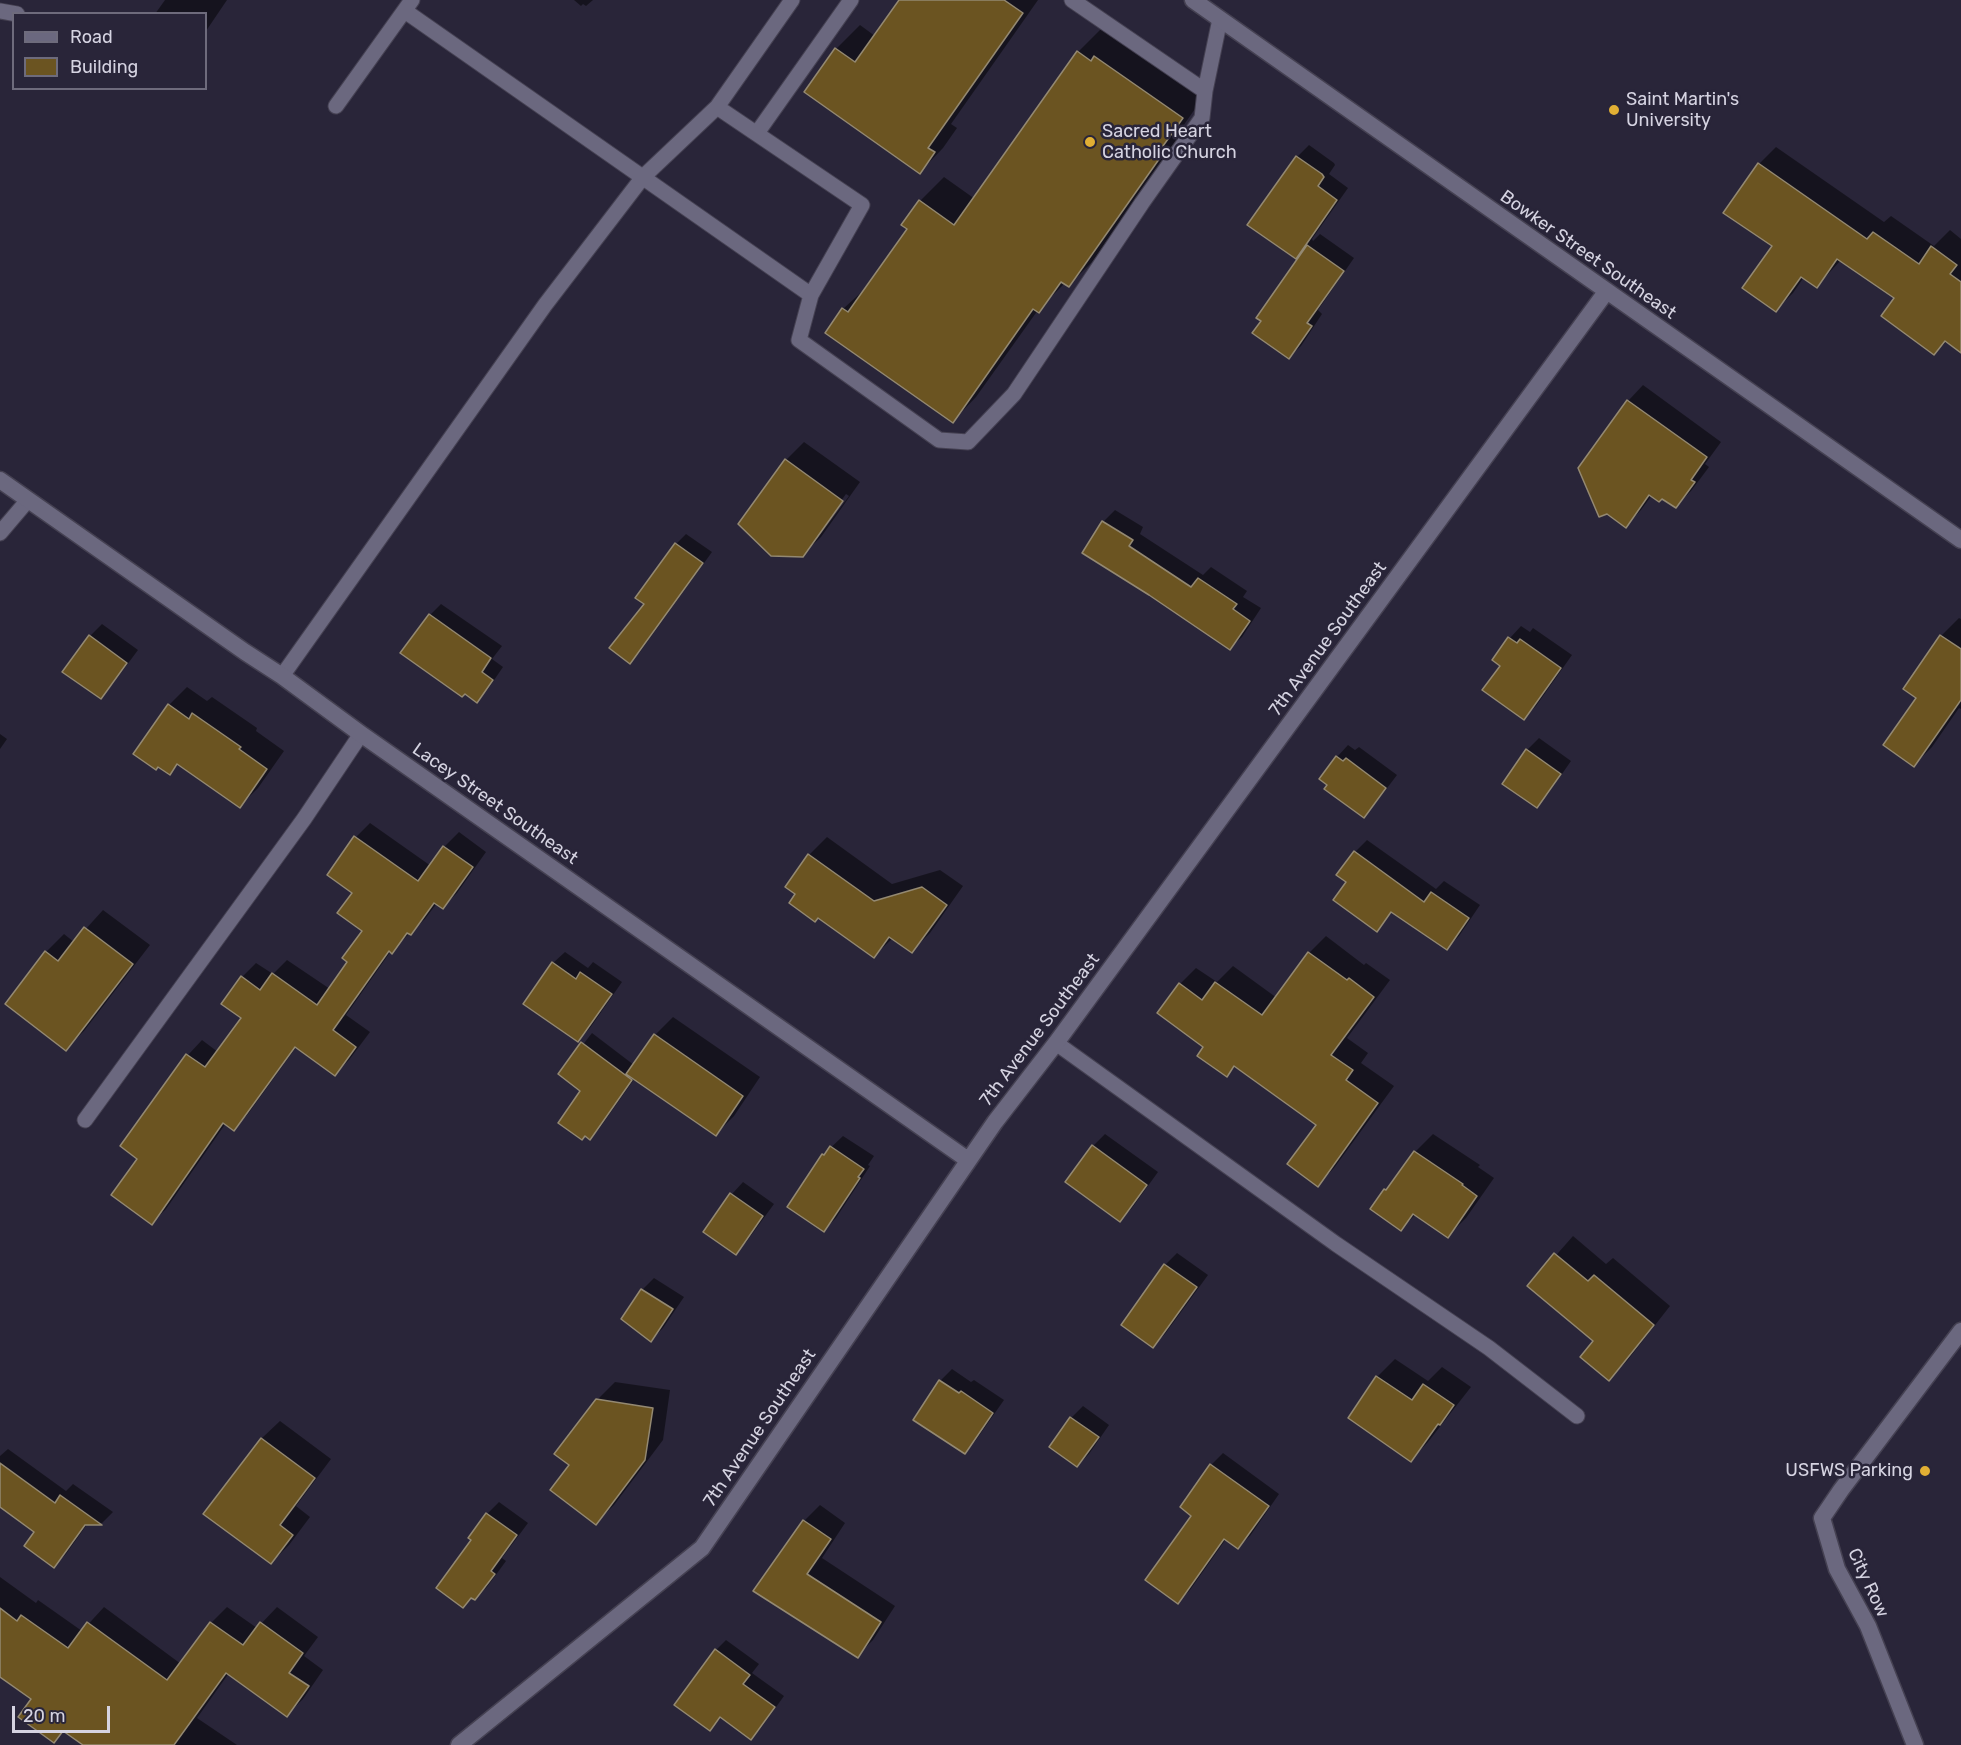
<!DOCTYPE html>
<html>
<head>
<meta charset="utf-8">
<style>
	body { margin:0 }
	#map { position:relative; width:1961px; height:1745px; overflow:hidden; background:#292539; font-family:Rubik,sans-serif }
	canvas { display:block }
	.legend { position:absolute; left:12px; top:12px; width:195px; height:78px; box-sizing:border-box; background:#292539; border:2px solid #6e6b7c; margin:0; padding:8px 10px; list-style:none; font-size:18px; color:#d5d3e1 }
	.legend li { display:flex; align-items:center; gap:12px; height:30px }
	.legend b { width:30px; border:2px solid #6e6b7c }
	.scale { position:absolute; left:12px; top:1706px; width:98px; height:27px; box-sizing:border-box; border:3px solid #d5d3e1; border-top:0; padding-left:8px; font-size:18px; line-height:21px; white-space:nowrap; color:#d5d3e1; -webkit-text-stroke:4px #292539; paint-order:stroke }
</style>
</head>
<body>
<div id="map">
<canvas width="1961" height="1745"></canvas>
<ul class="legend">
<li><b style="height:8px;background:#6b687f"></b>Road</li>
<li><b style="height:16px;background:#6b5421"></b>Building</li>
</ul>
<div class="scale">20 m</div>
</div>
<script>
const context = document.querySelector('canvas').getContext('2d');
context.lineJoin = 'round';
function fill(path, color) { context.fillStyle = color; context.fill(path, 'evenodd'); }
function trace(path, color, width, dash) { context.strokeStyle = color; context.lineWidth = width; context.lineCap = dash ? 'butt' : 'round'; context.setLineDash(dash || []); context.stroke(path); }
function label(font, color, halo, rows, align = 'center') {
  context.font = font + ' Rubik,sans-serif'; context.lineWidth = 5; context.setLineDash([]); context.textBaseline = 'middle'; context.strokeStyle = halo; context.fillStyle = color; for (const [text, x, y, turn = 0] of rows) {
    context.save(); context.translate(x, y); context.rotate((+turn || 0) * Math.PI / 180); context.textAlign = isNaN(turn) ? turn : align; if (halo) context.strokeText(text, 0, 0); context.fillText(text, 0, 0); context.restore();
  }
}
const shadow = new Path2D(`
	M165,0h62l-21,31v-17h-51z
	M574,0h19l-7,6 -3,-2 -2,2z
	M901,0h137l-87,124 6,4 -14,20 -23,24 -84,-123 24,-24 15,11z
	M1102,28l104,65 -25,36 3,2 -92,131 -23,23 -4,-2 -27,27 -62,87 -23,24 -126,-89 16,-23 25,-23 41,-57 11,-28 24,-24 31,22 103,-147z
	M1309,145l25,18 1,2 -6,9 19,14 -36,51 1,2 7,-7 34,24 -36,52 4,4 -21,32 -12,11 15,-105 -1,-1 -7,6 1,-100z
	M1776,147l108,75 7,-6 43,30 16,-16 11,9v112l-14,-10 -13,13 -38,-56 -55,-38 -24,26 -13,-9 -11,16 -17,17 -2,-64 -15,-82z
	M1643,385l78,57 -16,22 4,3 -18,24 -15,15 -13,-9 -11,-2 -11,15 -15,16 -46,-58 48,-67z
	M804,442l56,40 -39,55 -19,18 -16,-95zM846,494l3,2 -32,43h-3z
	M1115,510l28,17 -3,7 63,41 8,-8 36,24 -4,6 18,11 -19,29 -12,11 -127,-126z
	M686,534l26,18 -72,100 -10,10 16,-58 30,-60z
	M441,604l61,42 -10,13 11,8 -15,22 -12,12 -46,-86z
	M1959,618l2,1v90l-2,-1 -27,39 -18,18 4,-68 -13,-8 36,-53z
	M102,624l36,26 -26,35 -11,12 -11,-61z
	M1521,626l9,6 3,-4 39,27 -36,51 -12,12 -22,-52 -8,-6 16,-22z
	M187,687l20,14 5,-4 45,31 -1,3 28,20 -26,37 -18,18 -61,-42 -9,9 -12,-8 11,-60z
	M0,734l7,5 -7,10z
	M1539,738l32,23 -23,33 -11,12 -10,-56z
	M1348,745l7,5 4,-3 38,28 -22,29 -11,12 -27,-59z
	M370,823l61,43 13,-19 15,-15 27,20 -29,41 -14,14 -6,-4 -12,16 -34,32 -45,64 24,17 -21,28 -14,14 -38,-28 -49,68 -14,15 -8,-6 -60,86 -14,14 -13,-65 -17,-12 66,-91 14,-15 16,12 25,-35 -1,-40 14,-14 17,11 14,-14 43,29 19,-28 15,-30 -10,-38 2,-56z
	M827,837l65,47 48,-14 23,16 -33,47 -18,18 -19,-13 -19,18 -77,-62 12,-39z
	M1367,840l69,49 8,-8 36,24 -21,31 -12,12 -54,-37 -16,19 -29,-48 -9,-7 16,-23z
	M103,910l47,35 -66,86 -18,18 -20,-97 18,-18 10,8z
	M1326,936l38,29 2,-2 24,17 -43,58 21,15 -7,10 33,23 -60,82 -16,17v-61l-82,-58 -9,9 -22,-29 -25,-62 16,-16 21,14 16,-16 44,32 32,-45z
	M565,952l23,16 5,-6 29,20 -32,46 -12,12 -25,-77z
	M673,1017l87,60 -26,39 -18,18 -81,-56 -36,51 -9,9 -8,-47 -22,-17 32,-41 42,32 21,-30z
	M1105,1134l53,38 -26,36 -12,12 -27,-74z
	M1433,1134l47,31 -2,2 16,11 -28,40 -18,18 -32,-22 -15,15 -16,-39 11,-11 19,-27z
	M843,1136l31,20 -6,9 2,1 -34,52 -12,12 -1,-75z
	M743,1182l31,22 -27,37 -11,12 -31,-22 27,-37z
	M1573,1236l33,28 7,-6 57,48 -43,55 -18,18 -14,-38 -66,-55z
	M1177,1253l31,22 -43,59 -12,12 -30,-21 42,-60z
	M654,1278l30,19 -21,31 -12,12 -9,-50z
	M1395,1359l33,22 14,-14 29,20 -43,55 -17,18 -34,-83z
	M952,1369l19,13 3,-2 30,20 -28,40 -11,12 -25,-71z
	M615,1382l55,8 -7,50 -49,65 -18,18 -25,-58 26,-65z
	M1083,1406l26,19 -20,29 -12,12 -26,-20 20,-28z
	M280,1421l51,38 -35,47 14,11 -21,28 -18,18 -66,-49 57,-76z
	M8,1449l58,42 7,-7 40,28 -11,11h-14l-22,31 -12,12 -18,-34 -36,-27v-49z
	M1223,1453l56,41 -29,42 -12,11 -12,-8 -36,51 -12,12 15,-87 18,-50z
	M499,1502l29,21 -26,35 4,3 -19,26 -12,11 -2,-1 -10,9 10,-66 14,-26z
	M820,1505l25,18 -23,35 73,48 -22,34 -16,16 -101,-65 48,-70z
	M0,1577l36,26 2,-3 44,31 22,-24 77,57 30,-41 16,-16 30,21 20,-21 41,30 -14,19 19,14 -20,29 -16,16 -58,-42 -32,45 40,27h-152l-20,-15 -11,11 -21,-42 -33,-24z
	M726,1640l33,24 -7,9 32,23 -23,32 -10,10 -29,-21 -12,12 6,-79z`);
const building = new Path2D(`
	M899,0h105l19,13 -95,135 7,4 -15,22 -116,-82 31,-44 20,14z
	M1077,51l14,10 3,-5 89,62 -25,35 4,2 -93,132 -8,-5 -22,31 -6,-4 -80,114 -128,-90 17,-25 6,4 59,-83 -6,-4 18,-25 35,25z
	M1296,156l26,18 2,3 -6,9 19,14 -41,59 -49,-34z
	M1758,163l109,76 6,-7 46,32 12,-18 26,19 -7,9 11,8v71l-16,-12 -11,14 -53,-39 13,-18 -57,-39 -20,29 -16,-11 -25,35 -34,-24 30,-42 -49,-33z
	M1307,245l37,26 -37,52 5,3 -23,33 -37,-26 9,-12 -5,-3z
	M1627,400l80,57 -16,23 4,2 -19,26 -14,-9 -3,3 -10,-7 -23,33 -19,-14 -8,3 -21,-49z
	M785,459l58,42 -40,56 -32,-1 -33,-32z
	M1102,521l31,19 -4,6 62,41 7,-9 39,26 -4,5 17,12 -20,29 -81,-55 -67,-42z
	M675,543l28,20 -73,101 -21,-16 35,-44 -9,-6z
	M429,614l62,44 -9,14 11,8 -16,23 -12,-9 -3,3 -62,-44z
	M89,635l38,28 -26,36 -39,-27z
	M1940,635l21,14v51l-47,67 -31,-22 33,-47 -13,-9z
	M1508,637l9,6 3,-4 41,29 -37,52 -42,-30 18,-24 -8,-6z
	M168,704l21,15 3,-6 49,34 -2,2 28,20 -27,39 -63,-44 -7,11 -12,-8 -2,3 -23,-16z
	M1526,749l35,25 -24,34 -35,-24z
	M1336,756l7,5 3,-3 40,30 -22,30 -40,-29 3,-4 -8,-6z
	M354,836l64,45 25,-35 30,21 -30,42 -9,-6 -23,32 -4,-2 -15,21 -3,-3 -56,79 23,17 -21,29 -40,-29 -61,84 -11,-8 -71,102 -41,-30 26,-36 -17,-13 66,-92 19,13 36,-49 -20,-14 20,-28 19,14 12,-17 45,32 30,-43 -5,-4 20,-27 -25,-18 15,-20 -25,-18z
	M1354,851l70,51 7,-10 38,26 -22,32 -56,-38 -14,20 -44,-32 13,-18 -10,-7z
	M808,854l66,47 48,-14 25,18 -35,48 -23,-16 -15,21 -56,-40 -3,4 -26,-19 6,-9 -10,-7z
	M84,927l49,37 -67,87 -61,-47 40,-53 13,10z
	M1308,952l39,28 2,-2 25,19 -43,58 22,15 -7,10 32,23 -60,84 -31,-23 29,-39 -82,-59 -7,11 -30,-21 6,-9 -46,-34 22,-30 23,17 13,-18 47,33z
	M552,962l24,17 4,-7 32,22 -34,48 -55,-38z
	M654,1034l89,62 -27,40 -90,-62z
	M581,1042l51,38 -42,60 -5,-4 -3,4 -24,-17 22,-32 -22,-17z
	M1092,1145l55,40 -27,37 -55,-40z
	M830,1146l34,23 -6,8 2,1 -36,54 -37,-25 35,-53 2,1z
	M1414,1151l49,33 -1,1 15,11 -29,42 -35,-24 -12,17 -31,-22 14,-20 2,1z
	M730,1193l33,23 -27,39 -33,-23z
	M1554,1253l34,28 6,-6 60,50 -45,56 -29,-24 13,-16 -66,-55z
	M1164,1264l33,23 -44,61 -32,-23z
	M641,1289l32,20 -22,33 -30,-23z
	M1376,1376l36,24 11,-16 31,21 -14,20 -2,-1 -27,38 -63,-44z
	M939,1380l20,13 2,-2 32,22 -28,41 -52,-34z
	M596,1399l57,9 -8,52 -49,65 -46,-35 19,-25 -15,-11z
	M1070,1417l29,20 -22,30 -28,-20z
	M261,1438l54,40 -35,47 13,10 -22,29 -68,-50z
	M0,1463l55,40 5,-8 42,30h-17l-31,43 -30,-22 10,-14 -34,-25z
	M1210,1464l59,42 -31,43 -14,-10 -46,65 -33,-24 46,-64 -11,-9z
	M486,1513l31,22 -26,36 4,3 -20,26 -4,-2 -8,10 -27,-20 35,-48 -3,-2z
	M803,1520l28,19 -24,35 74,48 -23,36 -105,-67z
	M0,1608l17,13 4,-6 47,33 19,-26 80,58 43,-58 33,23 17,-23 43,31 -14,20 20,13 -22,31 -61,-44 -52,72h-91l-20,-14 -9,12 -36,-26 13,-18 -31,-22z
	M715,1649l35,26 -7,9 32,23 -24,33 -31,-23 -10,14 -36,-26z`);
const service = new Path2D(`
	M1072,0l133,91
	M0,11l17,3
	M405,11l406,284 51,-90 -145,-98
	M336,106l76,-106
	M757,133l94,-133
	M811,295l-12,45 140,100 29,2 46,-48 128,-191 60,-85 3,-27 15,-72
	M0,533l28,-33
	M282,676l263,-371 98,-128 74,-70 75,-107
	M1056,1043l280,201 153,104 88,68
	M85,1120l219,-301 57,-85`);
const minor = new Path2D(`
	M1193,0l768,540
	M0,480l245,172 37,24 79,58 607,426
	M459,1745l243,-197 293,-426 61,-79 550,-751
	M1915,1745l-47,-119 -31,-57 -15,-51 19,-28 120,-159`);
const markers = [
	[1614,110,6,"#e1af34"],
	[1090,142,6,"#e1af34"],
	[1925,1471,6,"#e1af34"]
];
const poiNames = [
	["Saint Martin's",1626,100],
	["University",1626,121],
	["Sacred Heart",1102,132],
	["Catholic Church",1102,153],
	["USFWS Parking",1913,1471,"right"]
];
const streetNames = [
	["Bowker Street Southeast",1588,255,35],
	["7th Avenue Southeast",1328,639,-54],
	["Lacey Street Southeast",495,804,35],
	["7th Avenue Southeast",1040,1030,-53],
	["7th Avenue Southeast",760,1428,-56],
	["City Row",1868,1583,65]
];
fill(shadow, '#0007');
fill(building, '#6b5421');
trace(building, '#948972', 1.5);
trace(service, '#454152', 17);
trace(minor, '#454152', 19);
trace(service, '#6b687f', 15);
trace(minor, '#6b687f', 16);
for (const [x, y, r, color] of markers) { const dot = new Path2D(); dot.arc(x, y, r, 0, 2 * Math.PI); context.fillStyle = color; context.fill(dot); trace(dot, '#292539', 2); }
label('18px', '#d5d3e1', '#292539', poiNames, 'left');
label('18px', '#d5d3e1', '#292539', streetNames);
</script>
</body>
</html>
